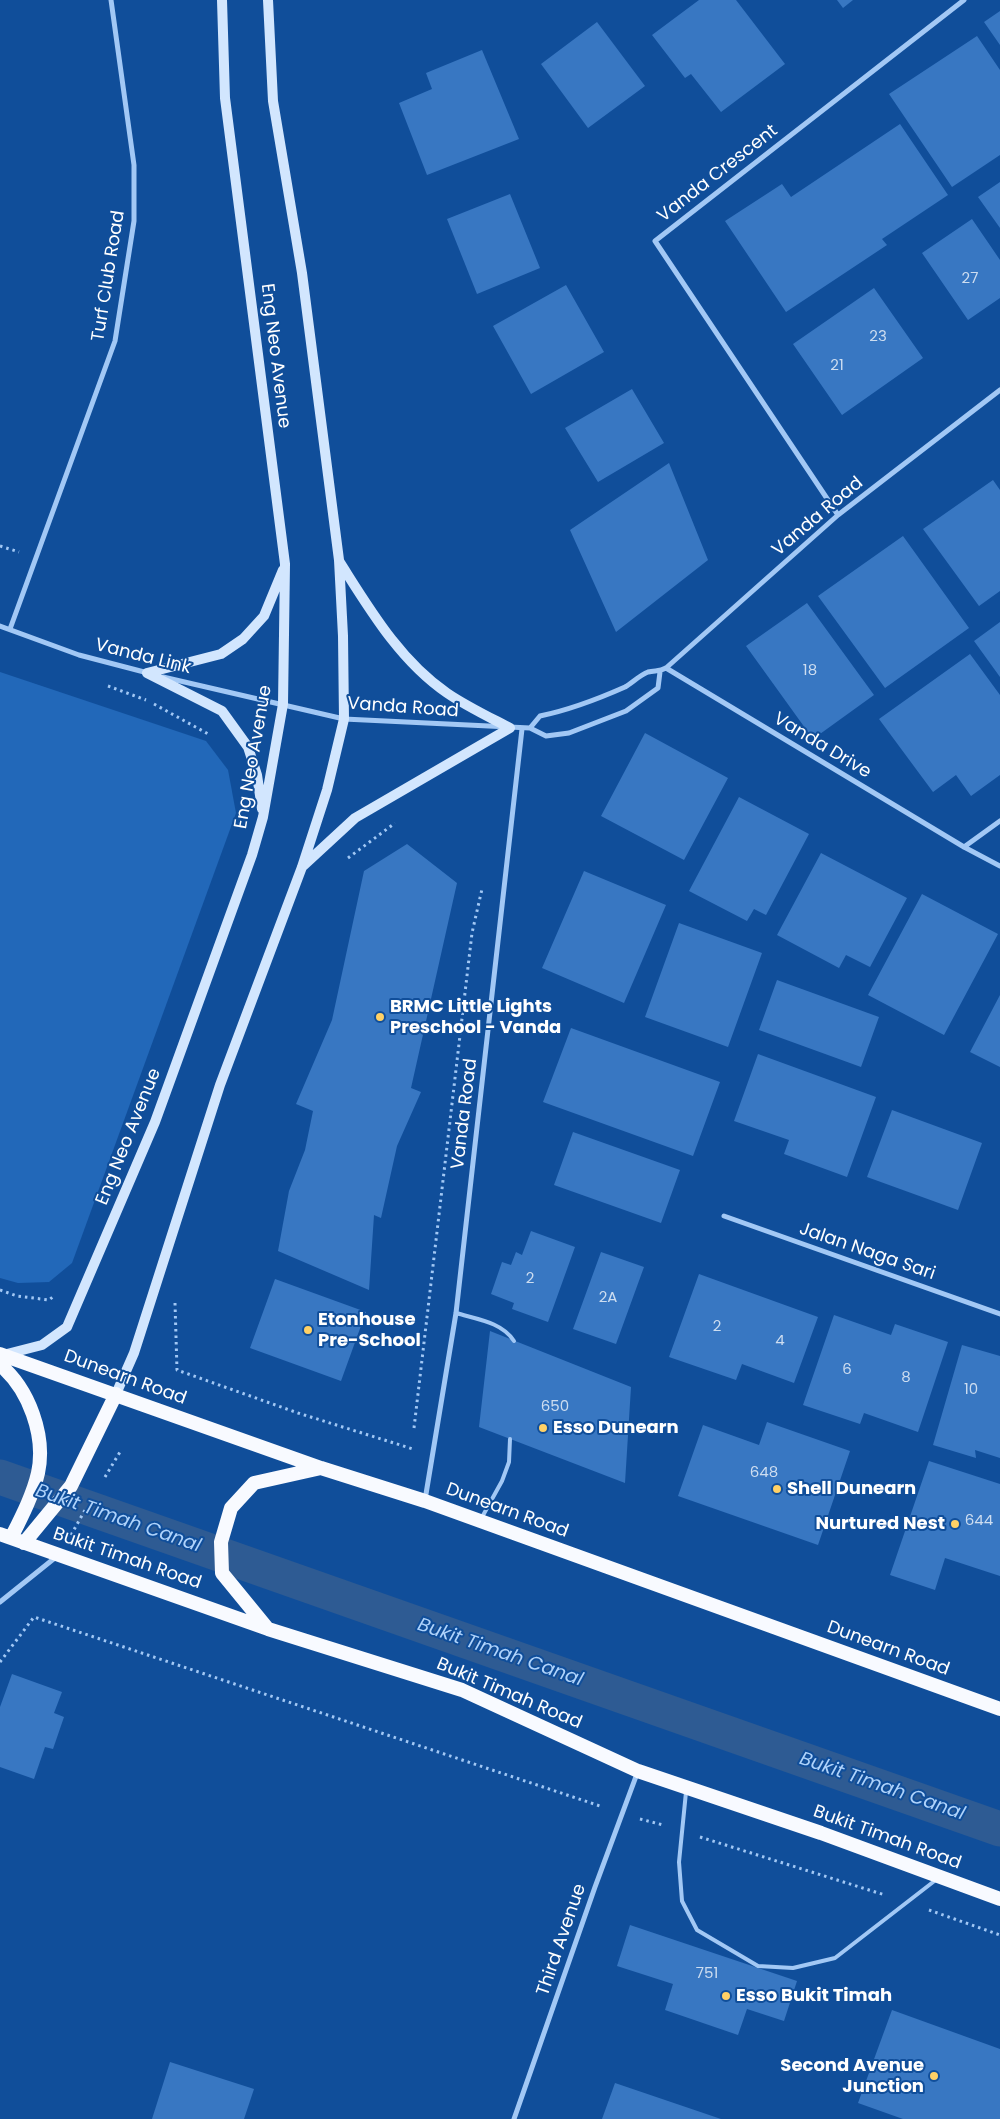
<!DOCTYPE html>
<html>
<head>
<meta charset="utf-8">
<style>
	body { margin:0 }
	canvas { display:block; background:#104e9a }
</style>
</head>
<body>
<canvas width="1000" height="2119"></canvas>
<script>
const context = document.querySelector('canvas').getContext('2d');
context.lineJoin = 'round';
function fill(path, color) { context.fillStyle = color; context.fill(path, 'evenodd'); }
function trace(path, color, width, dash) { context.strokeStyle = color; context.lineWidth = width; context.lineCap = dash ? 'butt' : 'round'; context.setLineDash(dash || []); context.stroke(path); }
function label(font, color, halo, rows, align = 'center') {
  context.font = font + ' Poppins,sans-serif'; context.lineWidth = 4; context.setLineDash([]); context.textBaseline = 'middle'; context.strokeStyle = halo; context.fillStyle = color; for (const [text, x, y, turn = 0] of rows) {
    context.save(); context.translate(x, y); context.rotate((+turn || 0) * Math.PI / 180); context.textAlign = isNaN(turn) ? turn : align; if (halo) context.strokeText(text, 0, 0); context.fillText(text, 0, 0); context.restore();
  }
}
const green = new Path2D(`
	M0,672l206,69 22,29 8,43 -164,450 -23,19 -31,1 -18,-5z`);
const canal = new Path2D(`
	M0,1477l1000,352`);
const building = new Path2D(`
	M699,0h37l49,64 -64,48 -30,-38 -6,4 -33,-43z
	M837,0h16l-10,8z
	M1000,11v34l-16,-23z
	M597,22l48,64 -57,42 -47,-64z
	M977,36l23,34v85l-48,32 -63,-93z
	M482,50l37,89 -92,36 -28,-72 33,-14 -6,-16z
	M900,124l48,71 -66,44 5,6 -101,67 -61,-91 57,-37 9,13z
	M1000,182v46l-22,-31z
	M510,194l30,74 -63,26 -30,-75z
	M972,219l28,41v38l-32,22 -46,-67z
	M566,285l38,67 -73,42 -38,-68z
	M874,288l49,70 -81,57 -49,-71z
	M632,389l32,54 -66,39 -33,-54z
	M669,463l39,97 -92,72 -46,-102z
	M993,480l7,10v101l-21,15 -56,-77z
	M903,536l66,92 -84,60 -67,-92z
	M807,603l67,92 -61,44 -67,-93z
	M1000,622v55l-26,-36z
	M970,654l30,41v80l-29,21 -15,-21 -23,17 -54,-73z
	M645,733l83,45 -44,82 -83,-44z
	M739,797l70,37 -43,81 -12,-6 -7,12 -58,-30z
	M407,844l50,39 -46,205 10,4 -24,54 -16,72 -7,-3 -5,75 -91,-39 11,-60 16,-41 8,-39 -17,-7 36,-84 32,-149z
	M821,853l86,45 -37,69 -24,-12 -7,13 -62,-33z
	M584,871l82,34 -42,98 -82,-35z
	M922,894l76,40 -54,101 -76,-40z
	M679,923l83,30 -34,94 -83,-30z
	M777,980l102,37 -18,50 -102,-37z
	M1000,995v72l-30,-15z
	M571,1028l149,54 -27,74 -150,-54z
	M758,1054l118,43 -29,80 -63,-23 5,-14 -55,-19z
	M892,1110l90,33 -24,67 -91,-33z
	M573,1132l107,38 -19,53 -107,-38z
	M531,1231l44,16 -27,75 -36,-13 2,-6 -23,-9 11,-32 9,3 5,-13 6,3z
	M601,1252l43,15 -28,77 -43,-15z
	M699,1274l119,43 -24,66 -52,-19 -6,16 -67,-23z
	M275,1279l91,33 -25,69 -91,-33z
	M834,1315l57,20 4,-11 53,18 -30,90 -54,-19 -4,11 -57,-19z
	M490,1331l141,56 -6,96 -146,-56z
	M962,1345l38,11v102l-25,-8 1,8 -43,-13z
	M767,1422l83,29 -32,94 -140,-49 25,-71 56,20z
	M929,1461l71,23v92l-55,-18 -10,32 -45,-15z
	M12,1674l50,18 -8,21 10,4 -11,32 -8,-2 -11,32 -34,-12v-60z
	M630,1925l167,56 -13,40 -37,-12 -9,26 -73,-25 8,-26 -56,-18z
	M892,2010l108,39v70h-97l-45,-16z
	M170,2062l84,27 -10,30h-92z
	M615,2083l106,36h-119z`);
const path = new Path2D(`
	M0,546l19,6
	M108,686l38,14
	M154,704l56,31
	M348,858l47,-35
	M0,1290l17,6 32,4 6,-5
	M175,1303l2,67 121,43 115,36
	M414,1428l58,-495 10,-44
	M105,1477l15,-25
	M71,1535l14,-25
	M0,1662l34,-45 569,190
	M640,1819l23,6
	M700,1837l185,58
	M929,1910l71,25`);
const service = new Path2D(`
	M456,1313c20,6 46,9 58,28
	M481,1519l21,-38 7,-19 1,-23
	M686,1792l-7,70 3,39 15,29 61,36 35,2 42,-10 102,-79`);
const minor = new Path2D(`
	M838,515l-183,-274 309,-241
	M0,626l79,29 69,18
	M10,629l105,-288 19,-120v-56l-23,-165
	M666,668l298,179 36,19
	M163,677l181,42 186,9 16,8 23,-3 57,-22 32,-23 2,-16
	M530,728l10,-12c29,-6 58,-17 85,-29 7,-4 15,-12 23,-15 7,-2 11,0 18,-4l172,-153 162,-125
	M964,847l36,-26
	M724,1216l276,98
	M425,1500l31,-187 66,-584
	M0,1602l56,-45
	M514,2119l81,-232 43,-116`);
const secondary = new Path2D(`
	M339,561c30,47 60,99 108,132 19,13 42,24 63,35
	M147,673l75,38 26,36 9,28 5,34
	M147,673l74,-19 22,-15 21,-23 19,-46
	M303,866l52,-48 155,-90
	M3,1355l39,-10 25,-18 88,-205 97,-267 11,-38 20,-113 2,-140 -60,-466 -3,-98
	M116,1394l18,-41 86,-268 82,-218 25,-77 17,-71 -1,-83 -4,-76 -37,-287 -29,-172 -5,-101`);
const trunk = new Path2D(`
	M0,1354l321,114 104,33 575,208
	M0,1365c29,24 46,71 38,108 -5,22 -17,45 -27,65
	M0,1534l268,95 194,61 176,81 183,62 179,66
	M24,1543l47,-57 45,-92
	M267,1628l-45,-55 -1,-31 10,-34 23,-25 67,-15`);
const markers = [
	[380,1017,5,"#ffd166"],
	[308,1330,5,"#ffd166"],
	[543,1428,5,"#ffd166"],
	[777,1489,5,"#ffd166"],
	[955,1524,5,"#ffd166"],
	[726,1996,5,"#ffd166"],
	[934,2076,5,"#ffd166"]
];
const numberNames = [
	["27",970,279],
	["23",878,337],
	["21",837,366],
	["18",810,671],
	["2",530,1279],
	["2A",608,1298],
	["2",717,1327],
	["4",780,1341],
	["6",847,1370],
	["8",906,1378],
	["10",971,1390],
	["650",555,1407],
	["648",764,1473],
	["644",979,1521],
	["751",707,1974]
];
const streetNames = [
	["Vanda Crescent",718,174,-38],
	["Turf Club Road",109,276,-81],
	["Eng Neo Avenue",275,356,83],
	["Vanda Road",818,517,-40],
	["Vanda Link",143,657,14],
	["Vanda Road",403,708,4],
	["Vanda Drive",822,746,31],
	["Eng Neo Avenue",254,757,-80],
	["Vanda Road",465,1114,-83],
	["Eng Neo Avenue",129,1137,-68],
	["Jalan Naga Sari",867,1252,19],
	["Dunearn Road",125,1378,20],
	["Dunearn Road",507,1511,20],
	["Bukit Timah Road",127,1559,19],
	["Dunearn Road",888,1649,20],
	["Bukit Timah Road",509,1694,23],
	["Bukit Timah Road",887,1838,20],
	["Third Avenue",562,1940,-71]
];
const poiNames = [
	["BRMC Little Lights",390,1007],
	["Preschool - Vanda",390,1028],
	["Etonhouse",318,1320],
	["Pre-School",318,1341],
	["Esso Dunearn",553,1428],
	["Shell Dunearn",787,1489],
	["Nurtured Nest",945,1524,"right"],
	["Esso Bukit Timah",736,1996],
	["Second Avenue",924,2066,"right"],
	["Junction",924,2087,"right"]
];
const waterNames = [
	["Bukit Timah Canal",118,1519,19],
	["Bukit Timah Canal",500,1653,19],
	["Bukit Timah Canal",882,1787,19]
];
fill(green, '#2268b9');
trace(canal, '#2e5b93', 35);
fill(building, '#3877c2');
trace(path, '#a2c8f5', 3, [2.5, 4]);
trace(service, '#a2c8f5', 4);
trace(minor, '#a2c8f5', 5);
trace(secondary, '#d2e6fe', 10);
trace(trunk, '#f8faff', 14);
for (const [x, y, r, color] of markers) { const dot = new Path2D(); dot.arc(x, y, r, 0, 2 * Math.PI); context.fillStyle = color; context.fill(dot); trace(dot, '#104e9a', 2); }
label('15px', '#cdddf0', null, numberNames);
label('18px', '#fff', '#104e9a', streetNames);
label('bold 18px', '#fff', '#104e9a', poiNames, 'left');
label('italic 19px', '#afd3fb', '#104e9a', waterNames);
</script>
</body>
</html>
